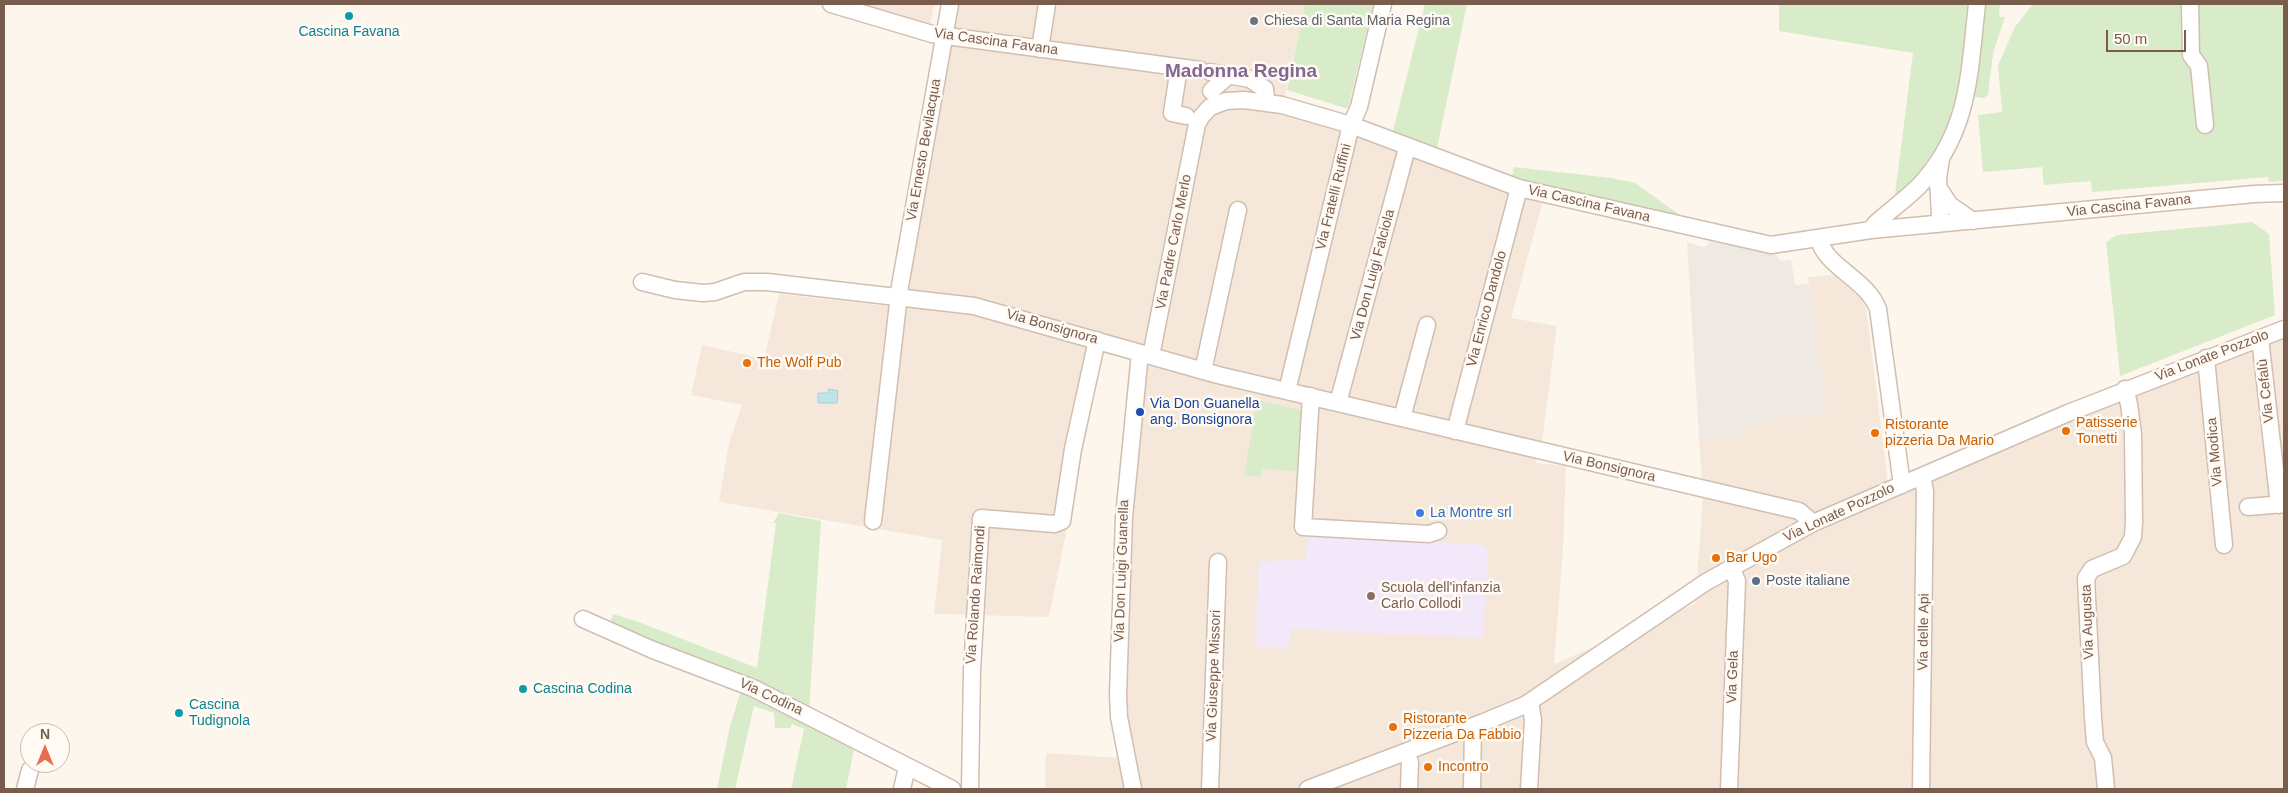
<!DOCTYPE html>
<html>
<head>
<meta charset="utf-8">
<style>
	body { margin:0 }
	#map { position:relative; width:2288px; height:793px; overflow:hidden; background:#fdf6ec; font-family:Helvetica,sans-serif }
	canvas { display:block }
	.frame { position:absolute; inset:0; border:5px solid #7a5c4d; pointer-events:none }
	.north { position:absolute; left:20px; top:723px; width:50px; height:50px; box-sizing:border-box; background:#fffaf3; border:1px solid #cabbb1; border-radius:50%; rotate:0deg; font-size:14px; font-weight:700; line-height:20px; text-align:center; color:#7a5c4d }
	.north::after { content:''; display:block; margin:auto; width:18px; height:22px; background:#e76f51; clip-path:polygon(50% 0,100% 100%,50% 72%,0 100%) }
	.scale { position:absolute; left:2106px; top:30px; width:80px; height:22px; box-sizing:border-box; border:2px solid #7a5c4d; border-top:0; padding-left:6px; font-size:15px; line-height:18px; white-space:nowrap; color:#7a5c4d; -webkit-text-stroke:4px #fffaf3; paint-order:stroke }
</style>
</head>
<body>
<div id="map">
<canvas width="2288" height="793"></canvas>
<div class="frame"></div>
<div class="north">N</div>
<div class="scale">50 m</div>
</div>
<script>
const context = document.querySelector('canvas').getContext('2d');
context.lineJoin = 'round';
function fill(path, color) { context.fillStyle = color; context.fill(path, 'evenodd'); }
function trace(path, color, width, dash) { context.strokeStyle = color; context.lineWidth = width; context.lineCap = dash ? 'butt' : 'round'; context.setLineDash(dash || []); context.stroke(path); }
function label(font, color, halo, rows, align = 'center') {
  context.font = font + ' Helvetica,sans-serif'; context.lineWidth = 5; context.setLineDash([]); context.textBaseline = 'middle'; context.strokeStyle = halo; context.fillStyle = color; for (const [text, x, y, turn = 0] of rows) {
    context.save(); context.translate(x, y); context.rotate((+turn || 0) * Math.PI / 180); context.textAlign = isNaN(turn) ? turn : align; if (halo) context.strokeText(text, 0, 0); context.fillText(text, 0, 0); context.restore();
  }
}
const residential = new Path2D(`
	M849,4h85l-4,24z
	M959,4h346l-24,110 37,8 225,79 -32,117 46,8 -15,116 -6,21 30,3 -3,85 -9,113 141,-60 8,-106 -4,-59 45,-4v-8l18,-1v-6l63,-8 -17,-135 28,-2 24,21 6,11 22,176 396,-149v455h-1239l1,-36 74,5 5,-36 -1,-38 6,-325 -27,-6 -54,264 -115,-3 8,-74 -223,-38 10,-59 13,-38 -51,-10 11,-50 62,14 15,-65 125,14z`);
const industrial = new Path2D(`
	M1710,241l66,14 5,6 10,-1 4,25 14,-1 17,128 -63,8 -1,6 -18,1v8l-45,4 -12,-197 16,5h3z`);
const education = new Path2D(`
	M1308,533l176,12 4,6 -5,87 -193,-9 -2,19 -33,-1 4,-85 47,-3z`);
const green = new Path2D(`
	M1305,4h68l-25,105 -61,-19z
	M1425,4h42l-31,149 -44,-18z
	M1779,4h191l-13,110 -37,63 -26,25 19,-149 -134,-22z
	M1982,4h18l-1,13h6l-12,36 -5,42 -4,3 -8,-1 -3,-2z
	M2033,4h251v177l-15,1 -1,-5 -176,15 -1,-11 -47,4 -2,-18 -59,5 -5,-57 24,-3 -4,-47 17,-38z
	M1514,167l97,11 24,5 56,40 -179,-45z
	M2252,222l17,12 6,81 -155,61 -14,-134 11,-7z
	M1257,400l48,11 -3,55 -6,5 -34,-2 -1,8 -17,-1z
	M779,513l42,8 -12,191 -201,-82 5,-16 23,7 121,47 19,-145h-3z
	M741,691l112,54 1,4 -8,40h-55l13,-60 -12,-5 -2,4h-15l-1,-15 -20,-7 -19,83h-18l13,-63z`);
const water = new Path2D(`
	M829,389l9,2 -1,12h-19v-10h10z`);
const minor = new Path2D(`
	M831,4l101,30 268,36
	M2190,4l1,51 8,11 6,59
	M1040,49l7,-45
	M1179,67l-7,46 14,3
	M1210,72l40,7 15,10 1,8
	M1211,91l18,-16
	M1938,187l12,18 23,16
	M1938,224l2,-7 -2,-39 3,-19
	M1871,230l4,-6c14,-13 30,-24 44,-38 51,-54 50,-112 58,-182
	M1819,239c6,28 48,40 59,70l24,176
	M642,282l33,8 28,3 12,-1 29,-10h23l207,24 244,69 581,136 14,12
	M2260,338l19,167
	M1151,356l46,-232 4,-7 9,-10 16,-6 18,-1 38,5 69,20 168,63 252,57 100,-15 383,-36 30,-1
	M2206,358l18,187
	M1203,371l35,-161
	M1287,391l64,-266 8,-18 24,-103
	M1311,396l-8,131 126,7 9,-3
	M1338,403l69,-255
	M1402,418l25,-93
	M1455,431l64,-243
	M2248,507l36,-3
	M873,521l27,-235 50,-282
	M583,619l70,31 100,38 199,101
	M1407,752l3,11 -1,26
	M25,789l5,-19
	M902,789l5,-22
	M970,789l2,-119 9,-152 74,6 7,-3 11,-72 24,-109
	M1133,789l-14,-72 -1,-23 6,-177 16,-164
	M1210,789l8,-227
	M1308,789l176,-67 41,-17 181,-123 107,-59 255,-110 216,-84
	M1472,789l1,-62
	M1529,789l4,-69 -3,-18
	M1729,789l8,-208 -6,-14
	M1921,789l4,-298 -3,-15
	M2106,789l-3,-31 -8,-16 -2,-24 -7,-140 6,-9 31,-13 10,-19 1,-15 -1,-88 -4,-30 -4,-15`);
const markers = [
	[349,16,5,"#0f9aa8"],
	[1254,21,5,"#6b7280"],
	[747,363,5,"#e8710a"],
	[1140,412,5,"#1a4fb4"],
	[2066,431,5,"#e8710a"],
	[1875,433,5,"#e8710a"],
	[1420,513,5,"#3f7fe0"],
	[1716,558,5,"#e8710a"],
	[1756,581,5,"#5c6f8a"],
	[1371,596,5,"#8d6e63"],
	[523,689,5,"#0f9aa8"],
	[179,713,5,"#0f9aa8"],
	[1393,727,5,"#e8710a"],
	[1428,767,5,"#e8710a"]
];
const worshipNames = [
	["Chiesa di Santa Maria Regina",1264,21]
];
const cultureNames = [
	["Cascina Favana",349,32,"center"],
	["Cascina Codina",533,689],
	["Cascina",189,705],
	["Tudignola",189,721]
];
const streetNames = [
	["Via Cascina Favana",996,42,8],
	["Via Ernesto Bevilacqua",924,150,-80],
	["Via Fratelli Ruffini",1334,197,-76],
	["Via Cascina Favana",1589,204,13],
	["Via Cascina Favana",2129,206,-6],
	["Via Padre Carlo Merlo",1174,242,-79],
	["Via Don Luigi Falciola",1373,275,-75],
	["Via Enrico Dandolo",1487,309,-75],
	["Via Bonsignora",1052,327,16],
	["Via Lonate Pozzolo",2212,356,-21],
	["Via Cefalù",2266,391,-96],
	["Via Modica",2215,452,-95],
	["Via Bonsignora",1609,467,13],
	["Via Lonate Pozzolo",1839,513,-25],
	["Via Don Luigi Guanella",1122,571,-88],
	["Via Rolando Raimondi",976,595,-86],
	["Via Augusta",2088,622,-92],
	["Via delle Api",1924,632,-89],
	["Via Giuseppe Missori",1214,676,-88],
	["Via Gela",1733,677,-88],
	["Via Codina",771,697,25]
];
const foodNames = [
	["The Wolf Pub",757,363],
	["Patisserie",2076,423],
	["Tonetti",2076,439],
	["Ristorante",1885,425],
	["pizzeria Da Mario",1885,441],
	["Bar Ugo",1726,558],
	["Ristorante",1403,719],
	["Pizzeria Da Fabbio",1403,735],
	["Incontro",1438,767]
];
const transitNames = [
	["Via Don Guanella",1150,404],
	["ang. Bonsignora",1150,420]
];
const shopNames = [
	["La Montre srl",1430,513]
];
const serviceNames = [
	["Poste italiane",1766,581]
];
const educationNames = [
	["Scuola dell'infanzia",1381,588],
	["Carlo Collodi",1381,604]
];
const districtNames = [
	["Madonna Regina",1241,72]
];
fill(residential, '#f5e8da');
fill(industrial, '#efe9e4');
fill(education, '#f3e8fa');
fill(green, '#d8ecc9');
fill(water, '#bfe3e8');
trace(water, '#a5d3da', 1);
trace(minor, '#d1beb0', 19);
trace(minor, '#fff', 16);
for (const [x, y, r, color] of markers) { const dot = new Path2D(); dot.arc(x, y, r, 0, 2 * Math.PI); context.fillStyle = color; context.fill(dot); trace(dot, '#fffaf3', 2); }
label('14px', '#5b616d', '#fffaf3', worshipNames, 'left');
label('14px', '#0d838f', '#fffaf3', cultureNames, 'left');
label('14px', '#7a5c4d', '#fffaf3', streetNames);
label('14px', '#c56008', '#fffaf3', foodNames, 'left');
label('14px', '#164399', '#fffaf3', transitNames, 'left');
label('14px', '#366cbe', '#fffaf3', shopNames, 'left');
label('14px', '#4e5e75', '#fffaf3', serviceNames, 'left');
label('14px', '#785e54', '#fffaf3', educationNames, 'left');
label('bold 19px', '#846695', '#fffaf3', districtNames);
</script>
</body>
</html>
